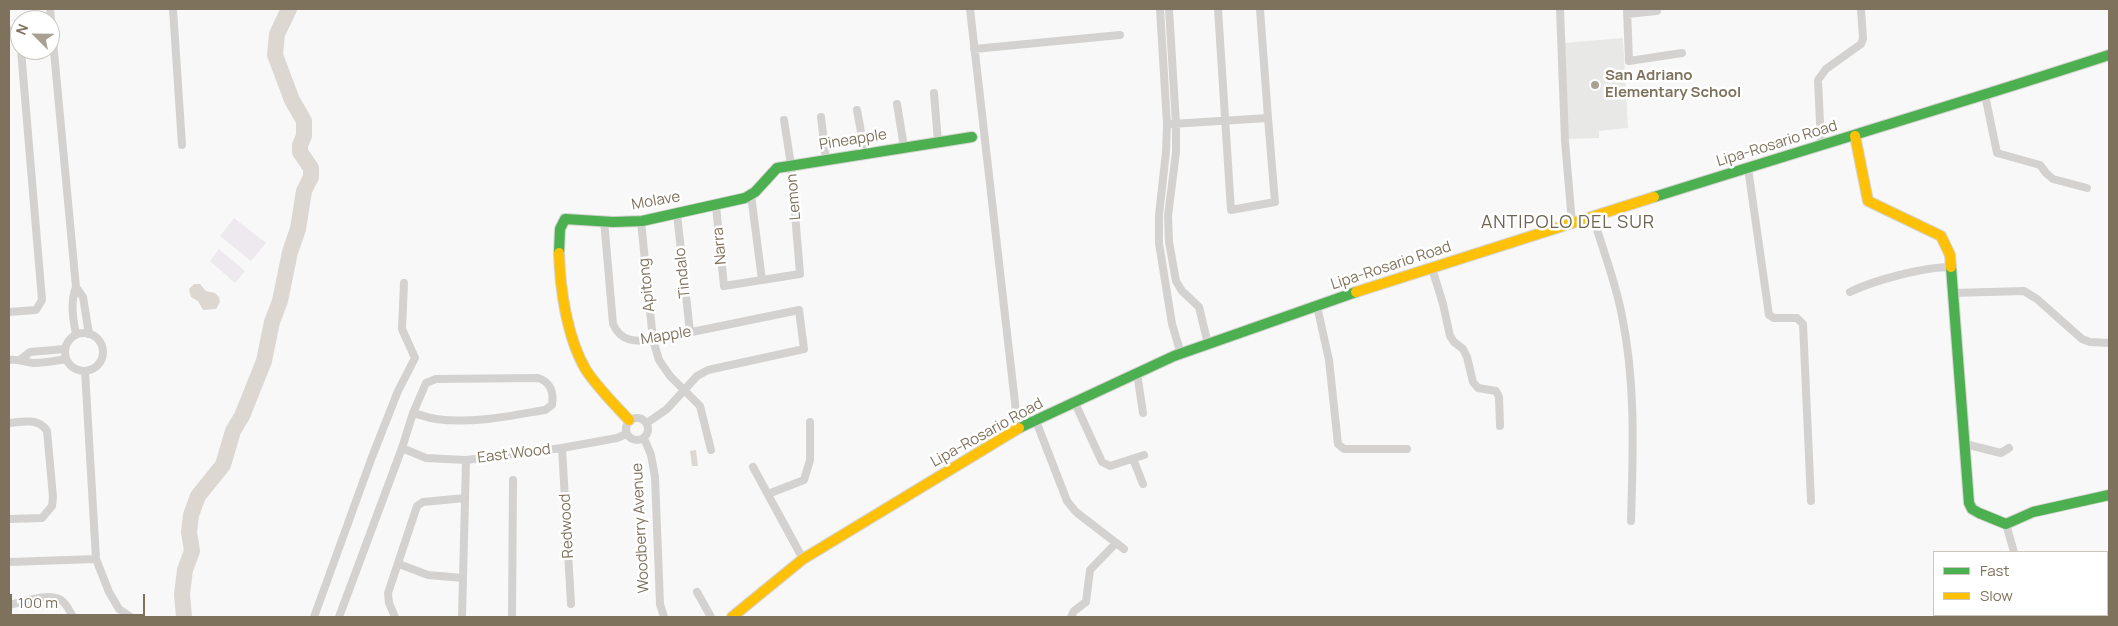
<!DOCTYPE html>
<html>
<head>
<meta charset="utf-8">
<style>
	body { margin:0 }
	#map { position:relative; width:2118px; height:626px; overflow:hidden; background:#f8f8f8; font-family:Manrope,sans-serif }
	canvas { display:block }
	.frame { position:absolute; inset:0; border:10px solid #7e725d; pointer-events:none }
	.legend { position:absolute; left:1933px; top:551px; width:175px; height:65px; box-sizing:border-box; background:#fff; border:1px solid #cbc7be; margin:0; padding:6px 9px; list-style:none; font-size:15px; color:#7e725d }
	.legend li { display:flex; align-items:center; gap:10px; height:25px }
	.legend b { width:25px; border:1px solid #cbc7be }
	.north { position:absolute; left:10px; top:10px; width:50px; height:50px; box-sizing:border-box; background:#fff; border:1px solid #cbc7be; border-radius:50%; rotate:293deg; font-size:14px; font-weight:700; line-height:20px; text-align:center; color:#7e725d }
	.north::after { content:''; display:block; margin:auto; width:18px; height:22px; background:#a9a193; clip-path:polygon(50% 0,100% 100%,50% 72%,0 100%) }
	.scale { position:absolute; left:10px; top:594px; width:135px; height:22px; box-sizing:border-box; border:2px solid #7e725d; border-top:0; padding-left:6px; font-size:15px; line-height:18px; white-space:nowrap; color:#7e725d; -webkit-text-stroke:4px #fff; paint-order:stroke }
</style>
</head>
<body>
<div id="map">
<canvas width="2118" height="626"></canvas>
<div class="frame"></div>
<ul class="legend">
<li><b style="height:6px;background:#4caf50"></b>Fast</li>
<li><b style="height:6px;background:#ffc107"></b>Slow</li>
</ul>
<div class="north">N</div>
<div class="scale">100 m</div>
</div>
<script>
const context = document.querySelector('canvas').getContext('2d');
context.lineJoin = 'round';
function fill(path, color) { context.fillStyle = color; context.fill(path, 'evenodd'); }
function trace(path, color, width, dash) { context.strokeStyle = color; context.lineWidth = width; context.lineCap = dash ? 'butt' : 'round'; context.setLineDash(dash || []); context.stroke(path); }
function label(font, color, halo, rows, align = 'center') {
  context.font = font + ' Manrope,sans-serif'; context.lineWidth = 5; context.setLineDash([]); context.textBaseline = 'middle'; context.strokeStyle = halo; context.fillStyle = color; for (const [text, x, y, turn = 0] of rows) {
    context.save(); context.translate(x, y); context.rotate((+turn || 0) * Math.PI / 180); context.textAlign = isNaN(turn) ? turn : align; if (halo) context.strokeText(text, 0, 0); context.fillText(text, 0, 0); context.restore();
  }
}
const built = new Path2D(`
	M1623,38l5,90 -29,3v7l-31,1 -5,-96z`);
const green = new Path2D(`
	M234,218l32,25 -15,18 -31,-25z
	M219,249l26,22 -10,12 -25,-22z`);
const water = new Path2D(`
	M194,284h6l6,7 9,2 4,4 1,5 -4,7 -13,1 -5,-9 -7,-4 -2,-8z
	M696,450l2,16h-6l-2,-15z`);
const river = new Path2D(`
	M184,617l-2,-23 3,-24 7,-19 -3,-19 2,-17 7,-19 25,-31 10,-34 9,-15 22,-55 8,-39 8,-21 10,-49 8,-23 6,-38 7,-14v-9l-11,-16v-7l4,-9v-15l-12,-21 -17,-45 2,-21 12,-25`);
const street = new Path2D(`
	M50,9l26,278c-6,16 -3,31 0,48
	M173,9l9,136
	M970,9l48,420
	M1160,9l7,115 -1,28 -7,63v28l13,81 9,30
	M1169,9l7,115v28l-8,64 1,26 7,39 6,10 17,16 9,37
	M1218,9l13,201 44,-8 -7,-84
	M1560,9l5,132 7,82
	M1627,9l2,52 53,-8
	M1627,14l30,-3
	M9,30l11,10
	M974,49l146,-14
	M934,93l4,49
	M1985,95l12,58 43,12 6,8 7,6 34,9
	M897,104l7,43
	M857,110l8,44
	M821,117l5,43
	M1171,124l97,-6 -8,-109
	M1821,144l-3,-64 8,-11 35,-25 2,-5 -2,-30
	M1748,168l21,147 5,3h23l6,6 8,177
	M751,195l11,85
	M716,206l8,80 76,-12 -9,-109 -7,-45
	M677,214l13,118
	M1593,217c10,33 23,66 29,99 14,68 11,137 9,205
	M604,220l9,104c8,18 22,18 40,16l146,-30 5,39 -96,21 -11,6 -30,33 -20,14
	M641,221l12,119 6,20 11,16 30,30 11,44
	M1432,268l11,36 7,32 4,6 9,7 4,8 6,25 5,6 18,3 3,6 1,29
	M76,287l7,10 6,37
	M1850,292c24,-12 74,-25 101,-25
	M1953,293l71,-2 13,8 45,40 8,3 19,1
	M1317,306l12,54 9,84 6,5h63
	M9,312l27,-2 6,-10 -21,-250
	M65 352a19 19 0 1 1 38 0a19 19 0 1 1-38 0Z
	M21,359l9,-7 35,-3
	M9,360c10,-1 15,2 24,3 11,0 22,-2 33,-4
	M85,371l11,188 13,33 10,17 12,8
	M1137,373l6,40
	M1075,403l27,59 8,4 34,-11
	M626 429a11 11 0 1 1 22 0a11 11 0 1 1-22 0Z
	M1036,421l31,80 9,11 48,37
	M9,423c13,-1 30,-6 38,8l6,66 -1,9 -10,12 -33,1
	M644,438l7,17 4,22 5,127 4,13
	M1965,444l36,9 8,-5
	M402,448l24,10 40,2 96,-12 55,-10 9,-4
	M562,448l9,156
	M1133,459l10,25
	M753,467l50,92
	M768,494l36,-14 6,-20v-38
	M2006,524l8,28
	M9,562l87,-3
	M399,564l29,11 35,3
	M697,592l14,25
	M9,605c14,-3 39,-13 52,-5 6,4 9,12 12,17
	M314,617l58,-160 26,-66 17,-33 -13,-29 2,-46
	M339,617l63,-169 11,-35 13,-30 10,-4 102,-1c13,4 16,15 14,27l-7,5c-35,6 -73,14 -109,9 -8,-1 -15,-4 -23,-6
	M395,617l-6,-14 -1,-10 29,-87 6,-4 42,-4
	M462,617l4,-157
	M512,617l1,-137
	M1071,617l3,-6 12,-9 4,-32 26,-27
	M1993,617l1,-2`);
const fast = new Path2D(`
	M1654,197c152,-48 304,-93 455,-142
	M559,253l1,-24 5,-10 48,3 29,-1 103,-23 10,-6 22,-24 195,-31
	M1951,267l18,236 3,6 7,4 27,11 27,-12 76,-17
	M1019,428l155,-72 182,-64`);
const slow = new Path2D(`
	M1855,136l13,65 73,35 9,19 1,12
	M559,253c1,36 8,85 27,117 12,18 28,34 43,50
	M1356,292l298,-95
	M732,617l71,-58 216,-131`);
const markers = [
	[1595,85,5,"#a9a193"]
];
const poiNames = [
	["San Adriano",1605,76],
	["Elementary School",1605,93]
];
const streetNames = [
	["Pineapple",853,140,-9],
	["Lipa-Rosario Road",1777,144,-17],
	["Lemon",794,197,-95],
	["Molave",656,201,-10],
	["Narra",720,246,-95],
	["Lipa-Rosario Road",1391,266,-18],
	["Tindalo",683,273,-96],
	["Apitong",647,285,-96],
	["Mapple",666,336,-9],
	["Lipa-Rosario Road",987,433,-29],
	["East Wood",514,454,-7],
	["Redwood",567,526,-93],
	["Woodberry Avenue",641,528,-93]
];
const quarterNames = [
	["ANTIPOLO DEL SUR",1568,223]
];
fill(built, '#e8e8e6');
fill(green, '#ede9ee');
fill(water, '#ddd7d2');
trace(river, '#ddd7d2', 16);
trace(fast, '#d5d4d2', 12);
trace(slow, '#d5d4d2', 12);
trace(street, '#d3d2d0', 8);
trace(fast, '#4caf50', 10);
trace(slow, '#ffc107', 10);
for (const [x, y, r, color] of markers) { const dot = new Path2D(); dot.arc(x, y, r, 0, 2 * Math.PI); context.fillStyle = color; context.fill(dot); trace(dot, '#fff', 2); }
label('bold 15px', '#7e725d', '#fff', poiNames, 'left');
label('15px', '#7e725d', '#fff', streetNames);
context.letterSpacing = '1px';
label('18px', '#6f6554', '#fff', quarterNames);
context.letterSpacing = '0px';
</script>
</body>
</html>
